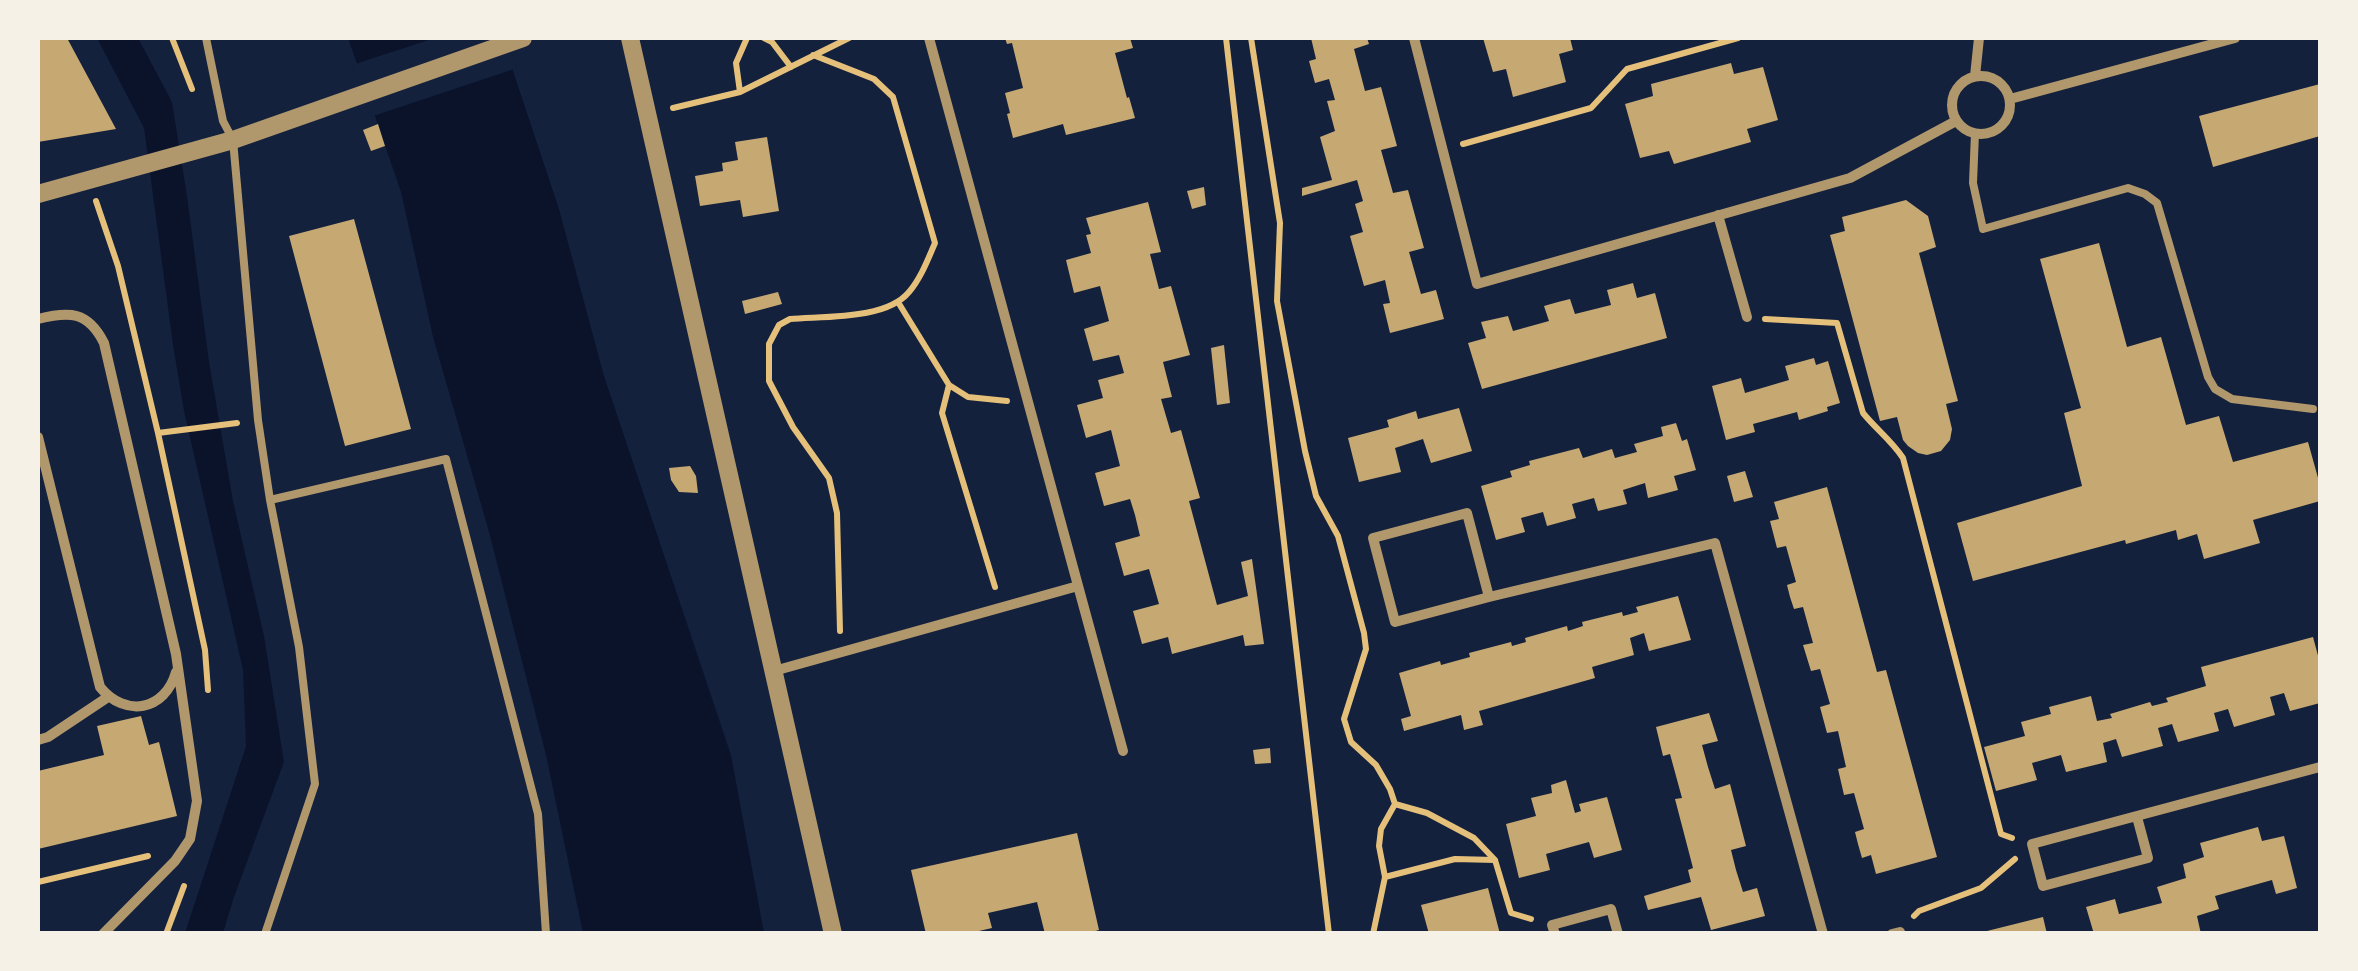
<!DOCTYPE html>
<html>
<head>
<meta charset="utf-8">
<style>
	body { margin:0 }
	#map { position:relative; width:2358px; height:971px; overflow:hidden; background:#14213d; font-family:Rubik,sans-serif }
	canvas { display:block }
	.frame { position:absolute; inset:0; border:40px solid #f6f1e7; pointer-events:none }
</style>
</head>
<body>
<div id="map">
<canvas width="2358" height="971"></canvas>
<div class="frame"></div>
</div>
<script>
const context = document.querySelector('canvas').getContext('2d');
context.lineJoin = 'round';
function fill(path, color) { context.fillStyle = color; context.fill(path, 'evenodd'); }
function trace(path, color, width, dash) { context.strokeStyle = color; context.lineWidth = width; context.lineCap = dash ? 'butt' : 'round'; context.setLineDash(dash || []); context.stroke(path); }
const water = new Path2D(`
	M97,38h41l34,64 15,94 22,166 24,139 31,135 20,126 -50,135 -11,36h-38l61,-187 -3,-76 -59,-259 -11,-66 -29,-217z
	M348,38h154l57,171 45,167 127,379 33,178h-181l-37,-178 -57,-223 -56,-195 -32,-145z`);
const pier = new Path2D(`
	M435,38h72l10,30 -147,49 -18,-52z`);
const building = new Path2D(`
	M38,38h29l49,91 -78,13z
	M1005,38h125l3,10 -18,5 12,45 2,-1 6,21 -69,17 -3,-11 -50,14 -6,-24 3,-1 -5,-20 18,-5 -11,-45 -5,1z
	M1311,38h56l2,6 -15,5 11,42 16,-4 16,59 -16,4 12,43 15,-3 16,58 -15,4 12,42 15,-4 8,29 -54,14 -7,-29 7,-1 -5,-23 -21,6 -14,-50 13,-4 -8,-28 8,-3 -6,-21 -55,16v-8l30,-8 -12,-43 15,-6 -8,-30 8,-1 -6,-21 -14,4 -6,-22 7,-2z
	M1483,38h87l3,12 -14,4 7,28 -53,15 -7,-28 -13,3z
	M1731,63l3,11 29,-7 15,53 -31,9 4,13 -77,22 -5,-13 -29,7 -15,-54 28,-8 -2,-12z
	M2320,84v52l-107,31 -14,-51z
	M378,124l7,22 -14,5 -8,-21z
	M767,137l12,74 -36,6 -3,-17 -40,6 -5,-30 28,-5 -1,-8 16,-3 -3,-18z
	M1204,187l2,18 -14,4 -5,-18z
	M1906,200l22,16 8,31 -17,6 39,148 -12,3 6,25 -2,11 -9,11 -14,4 -9,-2 -10,-7 -5,-6 -6,-23 -17,4 -50,-186 15,-4 -3,-14z
	M1148,202l13,50 -11,2 9,35 12,-3 19,69 -27,7 9,35 -11,2 10,34 10,-3 19,68 -11,3 28,104 31,-9 -7,-34 11,-3 12,85 -19,2 -2,-11 -71,19 -4,-17 -26,7 -9,-33 26,-7 -10,-35 -25,7 -9,-33 25,-7 -5,-21 -5,-16 -26,7 -9,-33 25,-7 -9,-36 -25,8 -9,-33 26,-7 -5,-18 26,-7 -5,-18 -26,6 -9,-32 25,-8 -9,-35 -26,7 -8,-33 25,-7 -5,-18 5,-1 -5,-16z
	M354,219l57,210 -66,17 -56,-210z
	M2099,243l28,104 34,-10 25,88 33,-9 14,46 75,-20 12,43v16l-67,19 7,23 -56,16 -7,-25 -19,6 -2,-10 -50,14 -1,-4 -152,41 -16,-58 125,-37 -18,-73 17,-5 -41,-149z
	M1633,283l4,15 18,-5 12,45 -185,51 -14,-46 18,-5 -5,-16 27,-6 5,15 36,-10 -5,-15 14,-4 12,-3 5,15 36,-9 -4,-15z
	M778,292l4,12 -37,10 -3,-13z
	M1224,345l6,58 -13,2 -6,-57z
	M1814,358l2,7 12,-4 12,42 -13,4 1,4 -29,9 -2,-8 -44,12 2,8 -29,8 -14,-54 29,-8 4,15 44,-13 -4,-14z
	M1459,408l13,43 -41,12 -8,-24 -28,9 6,24 -42,10 -11,-44 41,-11 -2,-7 29,-9 2,8z
	M1676,423l6,18 5,-2 9,31 -22,6 4,14 -30,8 -3,-15 -22,7 4,14 -29,7 -4,-13 -22,6 4,14 -29,8 -4,-14 -22,6 4,14 -29,8 -15,-54 31,-9 -2,-6 20,-6 -1,-4 50,-13 4,10 29,-9 3,9 22,-6 -3,-8 29,-8 -2,-9z
	M690,466l6,10 2,17 -19,-1 -8,-12 -2,-12z
	M1745,471l8,26 -19,5 -7,-26z
	M1827,487l50,185 9,-2 51,187 -61,17 -5,-19 -9,3 -4,-14 -3,-12 9,-3 -10,-36 -10,2 -6,-26 8,-2 -8,-36 -11,2 -7,-26 10,-3 -10,-35 -9,2 -8,-26 10,-2 -10,-36 -9,2 -4,-12 -3,-12 9,-3 -10,-36 -9,2 -7,-27 9,-2 -5,-17z
	M1678,596l13,44 -42,11 -5,-18 -14,5 4,17 -42,12 3,11 -116,33 4,14 -19,5 -3,-15 -57,16 -3,-12 10,-3 -12,-43 41,-12 1,4 29,-8 -1,-4 42,-11 1,4 14,-4 -1,-4 42,-12 1,5 15,-5 -1,-4 40,-10 1,4 15,-4 -2,-5z
	M2313,637l7,26v40l-30,8 -6,-18 -14,4 5,18 -41,12 -6,-18 -14,4 5,18 -41,11 -6,-18 -14,4 5,18 -41,11 -6,-18 -13,4 4,19 -41,10 -5,-17 -29,8 5,17 -41,11 -12,-44 41,-11 -4,-14 30,-8 -2,-7 42,-11 6,25 15,-3 -2,-4 40,-12 2,4 16,-4 -2,-4 40,-12 -5,-19z
	M1709,713l9,28 -16,4 6,22 7,22 15,-5 16,62 -15,4 5,20 7,22 14,-4 8,28 -54,14 -10,-33 -53,13 -4,-14 47,-14 -3,-12 5,-2 -18,-69 7,-1 -12,-44 -7,2 -7,-29z
	M141,716l8,29 10,-3 18,74 -139,33v-78l66,-16 -7,-29z
	M1270,748l1,15 -16,1 -2,-14z
	M1566,780l9,33 6,-2 -2,-7 28,-7 15,53 -28,8 -5,-16 -22,6 -21,6 4,16 -31,8 -13,-54 30,-8 -5,-18 21,-5 -1,-8z
	M2258,827l4,14 22,-5 13,52 -21,6 -4,-14 -57,16 4,13 -22,7 4,18h-107l-8,-27 29,-8 4,15 43,-11 -5,-16 29,-9 -3,-14 21,-7 -4,-14z
	M1077,833l22,97 -15,4h-39l-8,-32 -49,11 4,15 -26,6h-40l-15,-64z
	M1488,888l12,46h-71l-8,-29z
	M2043,917l4,17h-64v-2z`);
const path = new Path2D(`
	M172,38l20,51
	M764,38l8,4 19,25
	M1226,38l103,896
	M1251,38l29,185 -3,78 28,150 11,45 22,40 26,97 2,16 -22,70 7,23 25,23 14,24 5,15 -14,25 -2,17 6,31 -12,57
	M813,55l61,24 19,18 42,146c-7,16 -14,35 -26,49 -23,28 -85,24 -119,27l-11,6 -10,19v37l24,46 36,51 8,35 3,118
	M740,92l-4,-29 11,-25
	M673,108l67,-16 109,-54
	M1463,144l128,-36 36,-39 111,-31
	M96,201l22,65 40,167 47,217 3,40
	M898,302l51,83 19,12 39,4
	M1765,319l72,4 26,90c13,16 29,28 40,45l98,376 11,4
	M949,385l-7,28 53,174
	M158,433l79,-10
	M1395,804l32,9 47,25 21,22
	M1385,877l70,-18 40,1 16,53 20,6
	M38,882l110,-26
	M1914,916l5,-5 62,-23 34,-29
	M166,934l18,-48`);
const service = new Path2D(`
	M206,38l17,83 10,19 25,280 12,80 29,147 16,137 -50,150
	M1975,133l-2,50 10,46 145,-41 17,6 12,9 51,174 7,12 17,10 81,10
	M270,500l176,-41 92,355 8,120`);
const minor = new Path2D(`
	M929,38l194,713
	M1414,38l63,246 373,-106 106,-57
	M1952 105a29 29 0 1 1 58 0a29 29 0 1 1-58 0Z
	M1975,76l4,-38
	M2010,99l225,-61
	M1718,215l29,102
	M38,319c31,-8 50,-8 66,24l72,311 21,147 -7,38 -15,22 -72,73
	M38,437l62,250c25,31 65,24 76,-15
	M1489,597l-22,-84 -94,25 22,84 94,-25 226,-54 108,391
	M774,671l304,-85
	M38,740l10,-3 60,-40
	M2137,817l11,41 -105,28 -11,-42 288,-77v1
	M1555,934l-3,-9 59,-16 7,25
	M1892,934l8,-2v2`);
const tertiary = new Path2D(`
	M630,38l203,896
	M38,194l195,-54 290,-102`);
fill(water, '#0b132b');
fill(pier, '#14213d');
fill(building, '#c6a872');
trace(path, '#e5c07b', 6);
trace(service, '#b1986c', 8);
trace(minor, '#b1986c', 10);
trace(tertiary, '#b1986c', 18);
</script>
</body>
</html>
